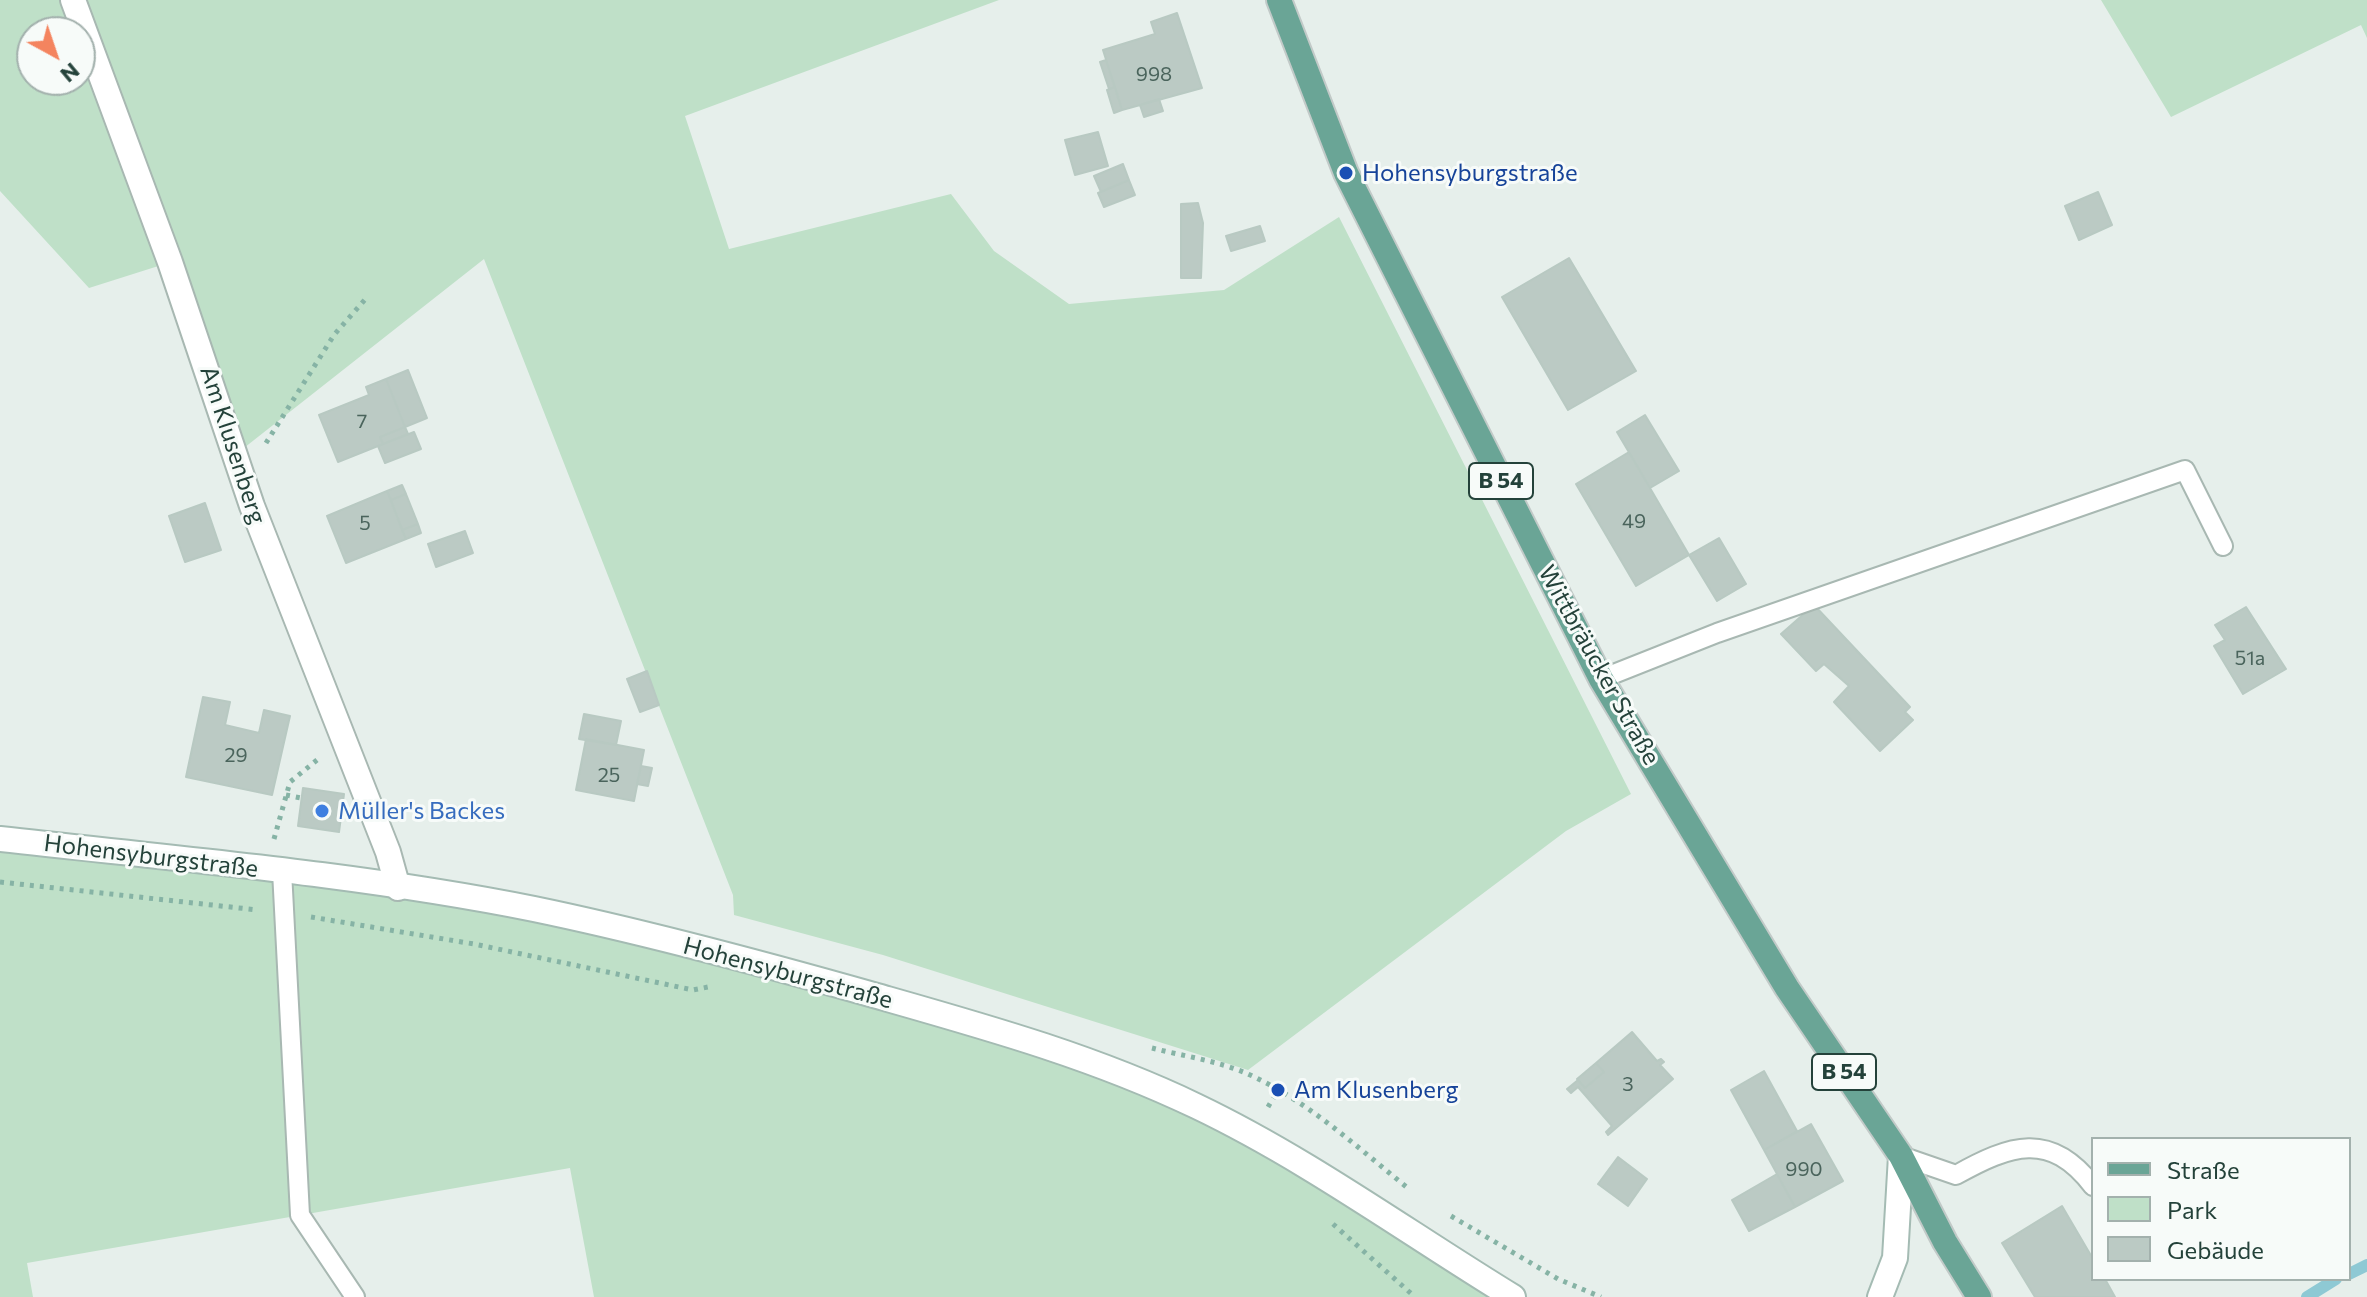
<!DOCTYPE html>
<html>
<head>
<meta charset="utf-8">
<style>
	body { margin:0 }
	#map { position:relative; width:2367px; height:1297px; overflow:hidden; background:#e6efeb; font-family:Commissioner,sans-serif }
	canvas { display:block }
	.legend { position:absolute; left:2091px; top:1137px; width:260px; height:144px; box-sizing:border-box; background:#f7fbf9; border:2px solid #a3b1ad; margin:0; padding:10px 14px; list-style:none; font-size:24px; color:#24423a }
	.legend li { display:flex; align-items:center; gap:16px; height:40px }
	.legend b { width:40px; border:2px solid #a3b1ad }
	.north { position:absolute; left:16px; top:16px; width:80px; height:80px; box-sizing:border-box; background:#f7fbf9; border:2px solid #a3b1ad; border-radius:50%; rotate:140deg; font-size:22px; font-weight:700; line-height:32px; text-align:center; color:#24423a }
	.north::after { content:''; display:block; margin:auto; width:28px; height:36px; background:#f4845f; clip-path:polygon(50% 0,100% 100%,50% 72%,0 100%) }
</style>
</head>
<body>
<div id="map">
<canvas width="2367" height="1297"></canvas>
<ul class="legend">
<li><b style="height:10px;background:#6aa596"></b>Straße</li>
<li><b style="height:22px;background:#bfe0c8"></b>Park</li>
<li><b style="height:22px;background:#bbcac4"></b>Gebäude</li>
</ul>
<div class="north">N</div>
</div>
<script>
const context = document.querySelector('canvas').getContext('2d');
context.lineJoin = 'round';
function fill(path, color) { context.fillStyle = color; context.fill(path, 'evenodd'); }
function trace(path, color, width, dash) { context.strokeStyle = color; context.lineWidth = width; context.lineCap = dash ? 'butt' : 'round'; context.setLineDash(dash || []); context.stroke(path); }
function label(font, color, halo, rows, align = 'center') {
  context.font = font + ' Commissioner,sans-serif'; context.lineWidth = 6; context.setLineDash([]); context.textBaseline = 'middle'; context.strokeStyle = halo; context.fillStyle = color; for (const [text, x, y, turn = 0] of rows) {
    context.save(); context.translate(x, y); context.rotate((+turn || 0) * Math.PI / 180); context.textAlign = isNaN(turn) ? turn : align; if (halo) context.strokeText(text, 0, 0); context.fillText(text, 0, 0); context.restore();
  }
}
const green = new Path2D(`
	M0,0h999l-314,116 44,133 222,-55 43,57 75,53 155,-14 115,-73 292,577 -65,37 -318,239 -365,-115 -149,-40 -1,-20 -249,-636 -249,196 -64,-193 -82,26 -89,-97zM32,32h48v48h-48z
	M2101,0h266v38l-6,-13 -190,92z
	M0,839l282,32 423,79 492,156 316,191h-919l-24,-129 -543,95 6,34h-33z`);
const stream = new Path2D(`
	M2349,1274l18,-9
	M2307,1297l29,-18`);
const building = new Path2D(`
	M1177,13l25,75 -80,22 -19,-60 52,-16 -4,-12z
	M1106,60l9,27 -6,2 -9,-27z
	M1115,87l7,23 -8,3 -7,-23z
	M1159,99l4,12 -19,6 -4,-12z
	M1098,132l10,34 -33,9 -10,-35z
	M1123,164l6,16 -28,12 -7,-16z
	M1129,180l6,15 -31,12 -6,-14z
	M2098,192l14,33 -33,15 -14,-34z
	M1198,203l5,20 -2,55h-20v-74z
	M1260,226l5,15 -34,10 -5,-15z
	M1569,258l67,113 -68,39 -66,-113z
	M408,370l19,48 -22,9 -19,-48z
	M386,379l19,48 -25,10 3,7 -45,18 -19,-47 50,-20 -3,-8z
	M1645,415l34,56 -29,17 -33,-56z
	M405,427l3,7 -25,10 -3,-7z
	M414,432l7,17 -36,14 -7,-17z
	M1629,452l60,103 -53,31 -60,-102z
	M402,485l4,9 -15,6 -4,-9z
	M387,491l19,48 -60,24 -19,-47z
	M406,494l12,30 -16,6 -11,-30z
	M205,503l16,47 -36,12 -16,-46z
	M418,524l3,9 -15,6 -4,-9z
	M465,531l8,22 -37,14 -8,-23z
	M1719,538l27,46 -29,17 -28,-46z
	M1814,605l96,102 -5,5 8,8 -33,31 -46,-49 15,-16 -25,-22 -8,7 -35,-37z
	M2246,607l40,62 -43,25 -29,-48 11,-6 -10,-15z
	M647,671l12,34 -19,7 -13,-33z
	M203,697l27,5 -5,23 34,8 5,-23 26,6 -18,79 -86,-18z
	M584,714l37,7 -5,24 -37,-6z
	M586,739l58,11 -10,51 -58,-11z
	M641,766l11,2 -4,18 -11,-2z
	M303,788l41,6 -5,38 -41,-6z
	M1632,1032l25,29 4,-2 3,3 -4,3 13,14 -65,56 -2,-3 6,-6 -34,-39 -7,6 -4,-4 11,-9 7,8 19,-16 -8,-9z
	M1596,1063l8,9 -19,16 -8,-9z
	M1764,1071l33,60 -33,19 -33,-60z
	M1811,1124l32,57 -48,26 -31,-57z
	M1618,1157l29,22 -19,27 -30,-22z
	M1777,1174l18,33 -46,24 -17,-31z
	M2062,1206l31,53v20h12l10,18h-80l-33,-54z`);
const path = new Path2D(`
	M266,443l68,-108 34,-39
	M286,795l15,3
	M274,839l16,-57 27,-22
	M0,882l258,28
	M311,917l163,27 219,46 20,-4
	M1152,1048c31,8 67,13 96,26 60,27 110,74 161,115
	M1268,1107l10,-17
	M1451,1216l107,63 43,18
	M1333,1224l82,73`);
const lane = new Path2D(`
	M1601,679l116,-46 468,-163 38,76
	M282,871l18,344 55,82
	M1901,1156l55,19c54,-30 94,-45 137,11`);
const street = new Path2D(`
	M73,0l97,262 82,244 136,346 10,36`);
const secondary = new Path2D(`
	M0,839c178,20 359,35 534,70 116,24 230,55 343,87 109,31 217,61 319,110 111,53 212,127 317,191
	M1880,1297l15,-39 6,-102`);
const primary = new Path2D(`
	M1279,0l67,173 255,506 186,309 114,168 44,86 34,55`);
const markers = [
	[1346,173,8,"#1a4fb4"],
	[322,811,8,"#3f7fe0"],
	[1278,1090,8,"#1a4fb4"]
];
const numberNames = [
	["998",1154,74],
	["7",362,421],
	["49",1634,521],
	["5",365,523],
	["51a",2250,658],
	["29",236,755],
	["25",609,775],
	["3",1628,1084],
	["990",1804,1169]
];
const shields = [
	[1501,481,64],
	[1844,1072,64]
];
const shieldNames = [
	["B 54",1501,481],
	["B 54",1844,1072]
];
const transitNames = [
	["Hohensyburgstraße",1362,173],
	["Am Klusenberg",1294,1090]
];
const streetNames = [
	["Am Klusenberg",233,445,72],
	["Wittbräucker Straße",1599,665,61],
	["Hohensyburgstraße",151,856,7],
	["Hohensyburgstraße",788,973,15]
];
const shopNames = [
	["Müller's Backes",338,811]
];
fill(green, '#bfe0c8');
trace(stream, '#8ec9d4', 12);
fill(building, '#bbcac4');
trace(building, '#b8c9c2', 2);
trace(lane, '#a8b8b2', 22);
trace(street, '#a8b8b2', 28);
trace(secondary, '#a4bbb3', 28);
trace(primary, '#c2cac8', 28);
trace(path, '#86b3a5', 5, [4, 6]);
trace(lane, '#fff', 18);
trace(street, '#fff', 24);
trace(secondary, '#fff', 24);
trace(primary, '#6aa596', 24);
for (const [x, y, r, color] of markers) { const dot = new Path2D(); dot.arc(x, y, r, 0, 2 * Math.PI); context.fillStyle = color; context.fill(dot); trace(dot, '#f7fbf9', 3); }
label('20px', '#4a645c', null, numberNames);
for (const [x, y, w] of shields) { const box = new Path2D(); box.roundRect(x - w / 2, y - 18, w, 36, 6); context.fillStyle = '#f7fbf9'; context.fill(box); trace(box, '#24423a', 2); }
label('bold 22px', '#24423a', null, shieldNames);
label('24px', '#164399', '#f7fbf9', transitNames, 'left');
label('24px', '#24423a', '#f7fbf9', streetNames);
label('24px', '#366cbe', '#f7fbf9', shopNames, 'left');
</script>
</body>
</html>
